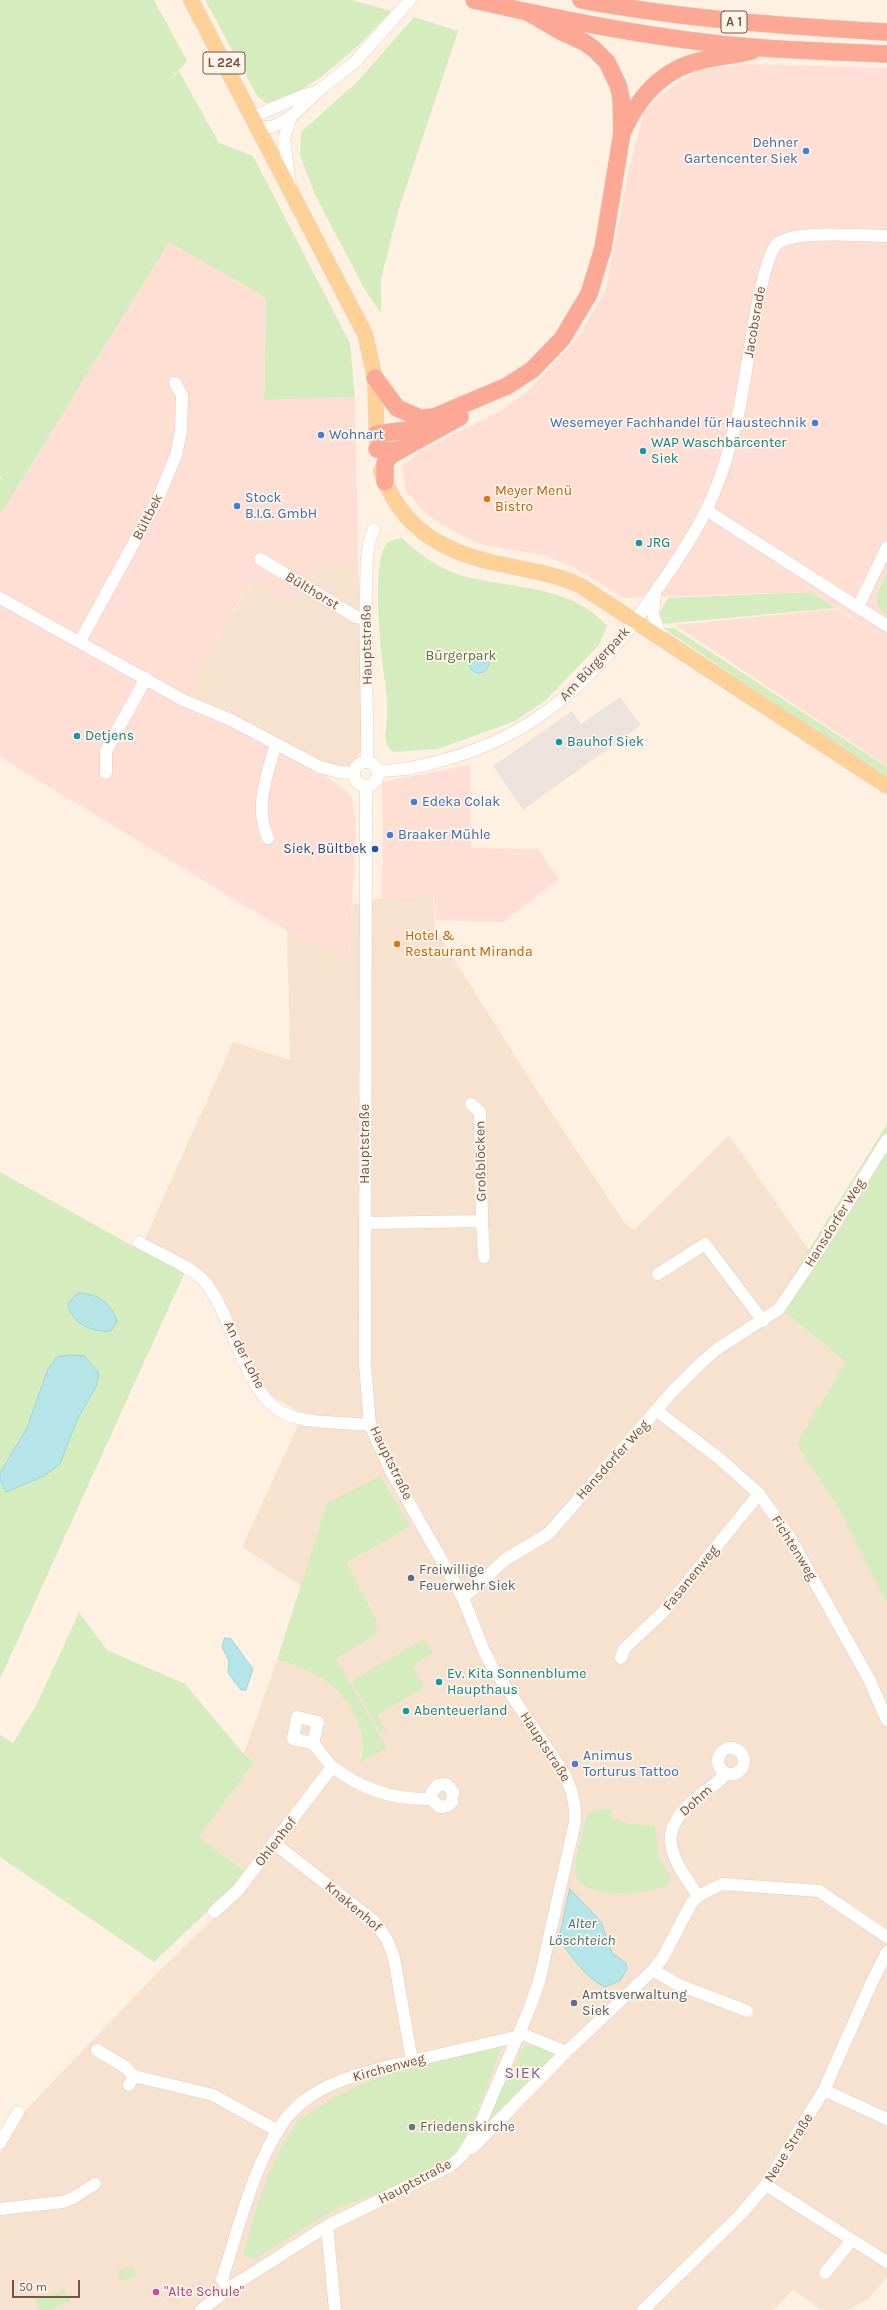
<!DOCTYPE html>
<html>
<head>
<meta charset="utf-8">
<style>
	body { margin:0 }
	#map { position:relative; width:887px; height:2310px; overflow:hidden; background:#fef1e1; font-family:Karla,sans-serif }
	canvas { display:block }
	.scale { position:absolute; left:12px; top:2280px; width:68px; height:18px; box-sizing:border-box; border:2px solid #775446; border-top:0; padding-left:5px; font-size:12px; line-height:14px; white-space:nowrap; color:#775446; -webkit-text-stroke:3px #fff5e9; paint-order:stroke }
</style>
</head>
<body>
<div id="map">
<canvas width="887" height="2310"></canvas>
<div class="scale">50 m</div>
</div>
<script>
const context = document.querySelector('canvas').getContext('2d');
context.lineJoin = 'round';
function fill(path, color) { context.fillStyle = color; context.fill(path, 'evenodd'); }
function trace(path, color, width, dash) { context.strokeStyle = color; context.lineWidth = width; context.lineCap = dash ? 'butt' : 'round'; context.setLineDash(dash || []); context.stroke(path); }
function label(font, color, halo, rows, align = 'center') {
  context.font = font + ' Karla,sans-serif'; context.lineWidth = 3.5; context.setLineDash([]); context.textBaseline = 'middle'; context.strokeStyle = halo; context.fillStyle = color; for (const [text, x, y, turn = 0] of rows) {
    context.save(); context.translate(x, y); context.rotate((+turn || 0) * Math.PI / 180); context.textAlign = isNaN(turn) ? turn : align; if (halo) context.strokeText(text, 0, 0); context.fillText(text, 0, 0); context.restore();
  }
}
const residential = new Path2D(`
	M334,559l24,11 7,175 -14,21 -34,3 -133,-69 67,-119 40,22 29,-38z
	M433,897l2,32 103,163 87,131 9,7 95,-95 80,115 -34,54 71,58 -50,82 43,65 48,95v673l-19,22 -21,11h-25l-29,-20 -20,20h-773v-156l20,-38 135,-141 86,-83 12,-15 -54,-40 55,-75 -10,-9 33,-93 34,11 26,18 9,11 9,14 8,26 -3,21 26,-13 -51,-90 42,-38 -30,-57 63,-37 -83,-23 -26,83 -59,-39 61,-133 -31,-18 -12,-16 -50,-103 -25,-5 -45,-22 93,-208 57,18 -3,-129 62,30 3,-56 29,-7z`);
const commercial = new Path2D(`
	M745,64l142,4v504l-8,15 3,26 5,3v24l-75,-48 -188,6 -49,-30 -31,-13 -64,-11 -25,-12 -28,-17 -21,-24 -4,-24 17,-15 83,-42 27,-20 49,-52 28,-49 22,-115 16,-63 25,-22 29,-19z
	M169,242l97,56 -2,102 91,-3 3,173 -24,-10 -14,5 -29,38 -41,-22 -65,119 132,69 34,26 5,28 -7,138 -62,-30 -287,-174v-242z
	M836,609l51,31v126l-212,-141z
	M470,765l1,83 67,1 21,30 -56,43 -68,-2 -1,-23 -53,1 2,-49 -1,-67z`);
const industrial = new Path2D(`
	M620,697l21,28 -118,85 -30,-44 79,-55 9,13z`);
const green = new Path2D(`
	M0,0h154l33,61 -23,26 15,-16 40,72 34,13 97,187 5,54 -91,3 2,-102 -97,-56 -169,273v-36h2l-2,-3z
	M205,0h147l39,11 -32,34 -39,33 -37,23 -18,2 -9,-9z
	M414,17l44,14 -59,177 -18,71v34l-16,-23 -50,-95 -15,-40 1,-23 57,-51z
	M402,538c20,19 43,35 70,40 46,10 103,10 135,48l-8,19 -53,55 -31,21 -77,28 -45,3c-13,-10 -5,-26 -6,-40 0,-10 -1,-21 -2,-31 -4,-26 -14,-116 1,-136 4,-5 11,-6 16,-7z
	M887,572v44c-18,-11 -7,-30 0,-44z
	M812,592l24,16 -174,16 -3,-10 9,-16z
	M663,628h11l213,139v9l-89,-57z
	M887,1124v480l-48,-95 -43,-65 50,-82 -71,-58z
	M0,1172l140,78 45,22 -185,407z
	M380,1476l30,50 -63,37 30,58 -1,13 -40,25 51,89 -27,14c4,-14 3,-23 -1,-36 -12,-38 -45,-57 -82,-66l50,-157z
	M79,1612l28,38 78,34 58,69 11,9 -55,75 46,34 -11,15 -80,76 -154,-105v-122l13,8 24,-39z
	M424,1639l9,15 -21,12 12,21 -47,28 9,15 -6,2 -28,-51z
	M605,1808l5,2 3,9 17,5 25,1 4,33 12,20 -4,9c-20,5 -91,16 -92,-18 0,-16 8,-36 11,-52l6,-5z
	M502,2046l-30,79 -22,37 -60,27 -53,19 -83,51 -11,-4c13,-44 26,-95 54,-132 4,-6 13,-10 19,-14 55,-37 123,-49 186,-63z
	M524,2046h15l16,9 -71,71z
	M133,2266l2,11 -15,3 -2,-10z
	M65,2289l5,13 -20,8h-11l-4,-10z`);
const water = new Path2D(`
	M469 663a10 10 0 1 1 20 0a10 10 0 1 1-20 0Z
	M78,1293c19,0 34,10 39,29l-6,9c-17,2 -40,-7 -43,-27z
	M71,1355l13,1 15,17 -3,14 -19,33 -17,44 -16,12 -38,16 -6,-12v-7l27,-45 21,-59 9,-12z
	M225,1638l6,1 22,30 -7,21h-5l-13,-17 1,-12 -7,-14z
	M570,1889l31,33 11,31 14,10 1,6 -7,12 -15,6c-21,-10 -31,-29 -46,-47z`);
const minor = new Path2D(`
	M252,117l52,-22 13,-3
	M257,127h15l19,-10
	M290,185l-6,-46 7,-22 26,-25 38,-30 55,-62
	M706,510l181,116
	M260,559l96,58 9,2
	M655,594l-2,20 8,24
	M0,598l183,102 48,20 89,47 19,5 15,1
	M858,607l29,-60
	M80,641l77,-140 19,-46 5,-24 1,-36 -7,-12
	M367,762c1,-58 -3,-116 -1,-173 1,-21 -1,-41 8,-60
	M354 774a12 12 0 1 1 24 0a12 12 0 1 1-24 0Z
	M377,771c25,0 47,-5 70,-12 92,-25 152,-85 205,-162 17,-25 35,-50 49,-77 19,-34 29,-72 38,-110 7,-30 21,-150 38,-166 17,-15 85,-8 110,-8
	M106,773v-22l40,-73
	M268,838c-14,-29 -1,-65 8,-94
	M471,1104l9,8 2,109
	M365,1223l117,-2 2,36
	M139,1242c18,11 51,24 65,39 29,33 39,111 79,132 23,11 62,9 87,12
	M658,1274l47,-30 58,77
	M657,1411l63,48 39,35 30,42 80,143 18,41
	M463,1598l43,-39 42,-25 124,-142 29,-29 16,-14 62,-40 39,-58 69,-111
	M621,1658l3,-9 39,-37 96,-118
	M313,1743l-20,-4 4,-22 21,5 -5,21c7,8 13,18 20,24 29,23 63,33 98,32l9,8 7,-1 5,-4 1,-10 -7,-8 -8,1 -6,7 -1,7
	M718 1761a13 13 0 1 1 26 0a13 13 0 1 1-26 0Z
	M275,1844l99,77c10,12 16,22 20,37l18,103
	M698,1896c-29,-43 -44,-64 2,-101 8,-7 21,-13 25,-22
	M214,1912l24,-22 94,-123
	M653,1970l24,14 70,27
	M520,2033l46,19 87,-82 9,-11 30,-57 6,-6 24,-12 97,7 68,46
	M97,2050l28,17 9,9
	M129,2085l5,-9 79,19 65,36
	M824,2090l63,29
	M0,2143l18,-31
	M472,2148l94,-96
	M766,2185l121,77
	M0,2209l63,-7 10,-4 22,-14
	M327,2226l8,84
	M825,2273l27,-33
	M228,2290l-6,-11c17,-51 31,-114 62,-158 30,-42 95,-52 141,-63 31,-7 63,-15 94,-22
	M201,2310l30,-23 96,-61 123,-60 12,-10 17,-29 52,-122 9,-27 35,-156c1,-19 -3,-32 -11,-49l-71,-105 -9,-17 -21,-53 -72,-127 -21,-46 -5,-61 1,-578
	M643,2310l98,-96 25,-29 58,-95 47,-106 16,-32`);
const major = new Path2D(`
	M191,0l174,334 10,44 2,67
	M381,471c20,59 65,83 124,94 27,6 51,9 76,21l306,200`);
const highway = new Path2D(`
	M474,0c95,22 192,41 289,48 41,3 83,4 124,6
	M581,0c102,19 203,26 306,32
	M623,131c16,-35 41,-63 80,-71 16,-4 33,-5 49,-9
	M375,378l22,30 23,10 14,-1 73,-31 25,-16 30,-31 27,-45 14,-46 19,-115 -1,-36 -3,-12 -11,-23 -13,-13 -10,-7 -22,-10 -33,-19
	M376,434l40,-5 18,-5
	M377,449l13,2 10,-2
	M385,482v-19l6,-8 69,-38`);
const markers = [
	[806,151,4,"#3f7fe0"],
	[815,423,4,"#3f7fe0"],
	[321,435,4,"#3f7fe0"],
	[643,451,4,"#0f9aa8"],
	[487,499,4,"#e8710a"],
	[237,506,4,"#3f7fe0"],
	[639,543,4,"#0f9aa8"],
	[77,736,4,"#0f9aa8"],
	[559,742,4,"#0f9aa8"],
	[414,802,4,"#3f7fe0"],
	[390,835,4,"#3f7fe0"],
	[375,849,4,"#1a4fb4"],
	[397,944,4,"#e8710a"],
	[411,1578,4,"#5c6f8a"],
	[439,1682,4,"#0f9aa8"],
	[406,1711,4,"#0f9aa8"],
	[575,1764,4,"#3f7fe0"],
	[574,2003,4,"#5c6f8a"],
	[412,2127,4,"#6b7280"],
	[156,2292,4,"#d1479c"]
];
const shields = [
	[734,22,26],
	[224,63,42]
];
const shieldNames = [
	["A 1",734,22],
	["L 224",224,63]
];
const shopNames = [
	["Dehner",798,143,"right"],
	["Gartencenter Siek",798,159,"right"],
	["Wesemeyer Fachhandel für Haustechnik",807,423,"right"],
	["Wohnart",329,435],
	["Stock",245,498],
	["B.I.G. GmbH",245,514],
	["Edeka Colak",422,802],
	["Braaker Mühle",398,835],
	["Animus",583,1756],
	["Torturus Tattoo",583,1772]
];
const streetNames = [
	["Jacobsrade",755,322,-80],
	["Bültbek",148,517,-63],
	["Bülthorst",312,591,31],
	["Hauptstraße",367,645,-91],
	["Am Bürgerpark",595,664,-47],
	["Hauptstraße",365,1144,-90],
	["Großblöcken",481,1161,-91],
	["Hansdorfer Weg",835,1223,-58],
	["An der Lohe",244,1355,63],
	["Hansdorfer Weg",613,1460,-48],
	["Hauptstraße",391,1463,64],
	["Fichtenweg",794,1548,58],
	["Fasanenweg",691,1578,-51],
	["Hauptstraße",545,1747,57],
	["Dohm",696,1801,-42],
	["Ohlenhof",276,1842,-52],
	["Knakenhof",353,1907,40],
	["Kirchenweg",389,2068,-15],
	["Neue Straße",789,2148,-58],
	["Hauptstraße",415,2182,-28]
];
const cultureNames = [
	["WAP Waschbärcenter",651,443],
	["Siek",651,459],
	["JRG",647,543],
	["Detjens",85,736],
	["Bauhof Siek",567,742],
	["Ev. Kita Sonnenblume",447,1674],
	["Haupthaus",447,1690],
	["Abenteuerland",414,1711]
];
const foodNames = [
	["Meyer Menü",495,491],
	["Bistro",495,507],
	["Hotel &",405,936],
	["Restaurant Miranda",405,952]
];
const parkNames = [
	["Bürgerpark",461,656]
];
const transitNames = [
	["Siek, Bültbek",367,849]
];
const serviceNames = [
	["Freiwillige",419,1570],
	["Feuerwehr Siek",419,1586],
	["Amtsverwaltung",582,1995],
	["Siek",582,2011]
];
const worshipNames = [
	["Friedenskirche",420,2127]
];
const hotelNames = [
	["\"Alte Schule\"",164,2292]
];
const waterNames = [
	["Alter",582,1924],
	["Löschteich",582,1941]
];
const quarterNames = [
	["SIEK",523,2073]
];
fill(residential, '#f6e2cf');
fill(commercial, '#ffded4');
fill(industrial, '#ece3dd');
fill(green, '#d5ecbf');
fill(water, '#b5e5e9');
trace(water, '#9ad6db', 1);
trace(minor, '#e5cebf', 13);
trace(major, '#dcd3cf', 16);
trace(highway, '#dcd3cf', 18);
trace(minor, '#fff', 12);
trace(major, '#ffd197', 15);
trace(highway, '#fca894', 17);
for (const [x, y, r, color] of markers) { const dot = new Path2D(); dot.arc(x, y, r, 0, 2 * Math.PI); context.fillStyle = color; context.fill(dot); trace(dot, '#fff5e9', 1.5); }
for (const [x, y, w] of shields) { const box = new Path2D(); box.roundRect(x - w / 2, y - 11, w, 22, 3); context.fillStyle = '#fff5e9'; context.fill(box); trace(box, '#775446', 1); }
label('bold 13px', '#775446', null, shieldNames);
label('14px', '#366cbe', '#fff5e9', shopNames, 'left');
label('14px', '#775446', '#fff5e9', streetNames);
label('14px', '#0d838f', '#fff5e9', cultureNames, 'left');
label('14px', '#c56008', '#fff5e9', foodNames, 'left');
label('14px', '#52783b', '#fff5e9', parkNames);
label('14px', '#164399', '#fff5e9', transitNames, 'right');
label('14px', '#4e5e75', '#fff5e9', serviceNames, 'left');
label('14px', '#5b616d', '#fff5e9', worshipNames, 'left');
label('14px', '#b23c85', '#fff5e9', hotelNames, 'left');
label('italic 15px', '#39777e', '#fff5e9', waterNames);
context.letterSpacing = '1px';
label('16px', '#83619b', '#fff5e9', quarterNames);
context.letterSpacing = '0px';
</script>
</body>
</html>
